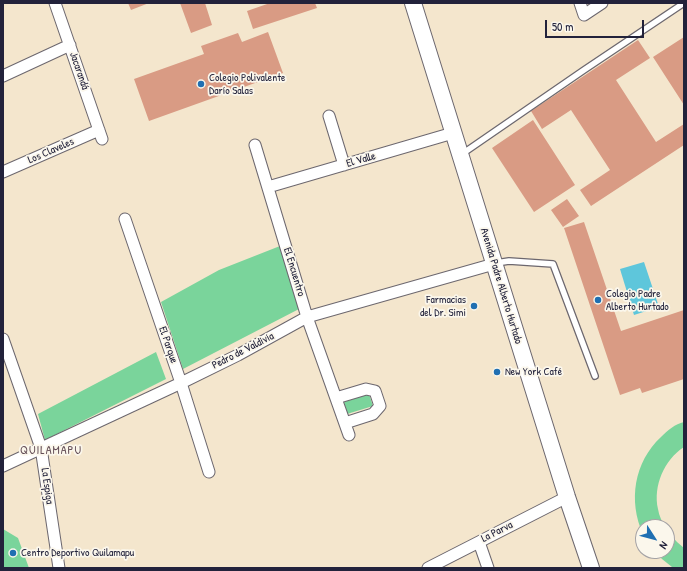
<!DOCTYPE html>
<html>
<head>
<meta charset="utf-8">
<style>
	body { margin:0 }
	#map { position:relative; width:687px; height:571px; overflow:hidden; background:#f4e6cd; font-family:"Patrick Hand",sans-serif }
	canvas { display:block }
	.frame { position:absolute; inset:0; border:4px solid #22223b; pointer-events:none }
	.north { position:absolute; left:635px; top:519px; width:40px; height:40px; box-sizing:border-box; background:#fbf7ec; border:1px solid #a4a2a5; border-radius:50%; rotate:126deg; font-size:11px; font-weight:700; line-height:16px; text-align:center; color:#22223b }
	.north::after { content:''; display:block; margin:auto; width:14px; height:18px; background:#1f6fb2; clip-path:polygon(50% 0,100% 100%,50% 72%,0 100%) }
	.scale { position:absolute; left:545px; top:20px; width:99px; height:18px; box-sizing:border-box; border:2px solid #22223b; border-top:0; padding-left:5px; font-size:12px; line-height:14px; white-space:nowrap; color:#22223b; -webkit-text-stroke:3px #fbf7ec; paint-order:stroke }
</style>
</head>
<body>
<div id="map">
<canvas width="687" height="571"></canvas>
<div class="frame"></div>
<div class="north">N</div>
<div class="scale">50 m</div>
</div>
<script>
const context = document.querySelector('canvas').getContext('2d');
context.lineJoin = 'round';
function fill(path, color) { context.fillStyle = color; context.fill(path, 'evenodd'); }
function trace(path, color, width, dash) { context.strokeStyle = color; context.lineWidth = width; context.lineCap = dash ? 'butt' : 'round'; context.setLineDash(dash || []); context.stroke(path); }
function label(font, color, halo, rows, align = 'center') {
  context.font = font + ' "Patrick Hand",sans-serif'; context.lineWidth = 3.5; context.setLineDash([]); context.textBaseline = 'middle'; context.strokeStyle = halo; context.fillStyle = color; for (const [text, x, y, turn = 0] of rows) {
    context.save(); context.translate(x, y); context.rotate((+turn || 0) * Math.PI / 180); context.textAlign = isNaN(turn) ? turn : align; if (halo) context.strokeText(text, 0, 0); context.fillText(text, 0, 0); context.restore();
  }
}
const green = new Path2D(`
	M280,246l19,63 -116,60 -22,-67 58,-32z
	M156,352l10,27 -121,61 -7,-26z
	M369,394l4,12 -26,8 -3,-12z
	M684,422v25c-20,13 -31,39 -26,62 1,7 4,12 7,18h-22v7c-15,-33 -9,-72 18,-97 7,-7 14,-13 23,-15z
	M3,529l15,9 11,30h-26z
	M667,531l10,11 7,6v20l-12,-1 -10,-8 -8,-8h13z`);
const water = new Path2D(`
	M644,262l15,45 -25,8 -14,-46z`);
const building = new Path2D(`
	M128,3h21l-18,7z
	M180,3h25l7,22 -21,8z
	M270,3h45l2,5 -64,21 -6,-18z
	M268,32l15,41 -134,48 -15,-42 70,-25 -3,-8 37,-13 4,9z
	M684,37v68l-31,-48z
	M638,40l12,18 -34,22 40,62 28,-18v21l-93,61 -11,-16 30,-20 -39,-60 -29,19 -11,-18z
	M533,120l42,65 -41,27 -42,-64z
	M567,199l12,17 -16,11 -12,-17z
	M584,222l37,109 63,-21v69l-42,14 -2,-5 -20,7 -56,-167z`);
const lane = new Path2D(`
	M462,154l122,-84 100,-67
	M496,263l13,-2 44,3 42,112`);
const street = new Path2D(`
	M55,3l47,136
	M580,3l4,12 18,-12
	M3,76l67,-31
	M329,116l15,49
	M255,145l52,172 42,118
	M3,172l96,-42
	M268,187l185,-54
	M125,219l56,164 28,89
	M3,339l38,109 18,120
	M336,398l30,-9 9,2 5,15 -7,8 -28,9
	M3,466l178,-83 57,-28 69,-38 187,-53
	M479,542l9,26
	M428,568l139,-71`);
const secondary = new Path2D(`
	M413,3l154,494 24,71`);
const markers = [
	[201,84,4,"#1f6fb2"],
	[598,300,4,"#1f6fb2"],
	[474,306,4,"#1f6fb2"],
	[497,372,4,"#1f6fb2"],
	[13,553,4,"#1f6fb2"]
];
const streetNames = [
	["Jacarandá",79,71,71],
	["Los Claveles",51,151,-24],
	["El Valle",361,160,-16],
	["El Encuentro",294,272,73],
	["Avenida Padre Alberto Hurtado",501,286,73],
	["El Parque",168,345,71],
	["Pedro de Valdivia",243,351,-27],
	["La Espiga",47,486,82],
	["La Parva",497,532,-27]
];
const poiNames = [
	["Colegio Polivalente",209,78],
	["Darío Salas",209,91],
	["Colegio Padre",606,294],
	["Alberto Hurtado",606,307],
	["Farmacias",466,300,"right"],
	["del Dr. Simi",466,313,"right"],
	["New York Café",505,372],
	["Centro Deportivo Quilamapu",21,553]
];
const neighbourhoodNames = [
	["QUILAMAPU",51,451]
];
fill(green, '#7ad49b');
fill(water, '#5ec6db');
fill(building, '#d99b84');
trace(lane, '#6c676e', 8);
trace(street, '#6c676e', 13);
trace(secondary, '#6c676e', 18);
trace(lane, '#fff', 5.5);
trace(street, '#fff', 11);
trace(secondary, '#fff', 16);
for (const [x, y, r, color] of markers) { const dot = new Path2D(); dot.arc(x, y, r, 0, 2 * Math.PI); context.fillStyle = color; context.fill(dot); trace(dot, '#fbf7ec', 1.5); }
label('11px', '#22223b', '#fbf7ec', streetNames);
label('11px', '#22223b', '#fbf7ec', poiNames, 'left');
context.letterSpacing = '1px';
label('12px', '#624c55', '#fbf7ec', neighbourhoodNames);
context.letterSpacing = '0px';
</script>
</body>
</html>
